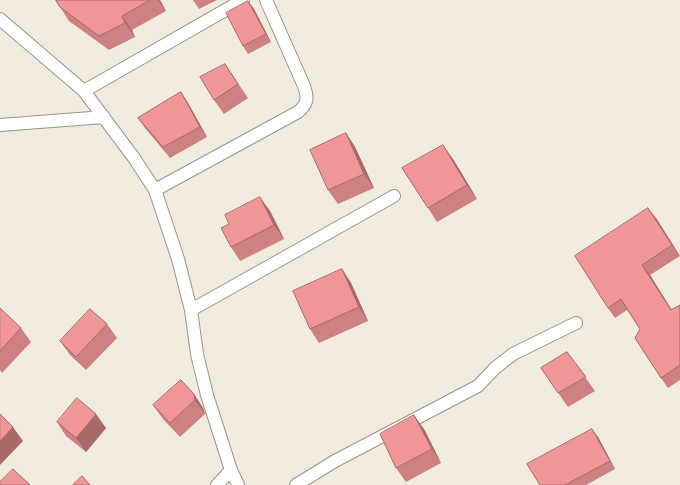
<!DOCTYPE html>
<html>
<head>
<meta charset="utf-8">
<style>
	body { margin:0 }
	canvas { display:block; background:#f1eadf }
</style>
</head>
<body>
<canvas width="680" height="485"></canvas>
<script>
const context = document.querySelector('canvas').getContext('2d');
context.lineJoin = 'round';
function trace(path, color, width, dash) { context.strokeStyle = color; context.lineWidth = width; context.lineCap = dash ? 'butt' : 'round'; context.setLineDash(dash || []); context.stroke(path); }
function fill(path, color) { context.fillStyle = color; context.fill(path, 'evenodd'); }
const street = new Path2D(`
	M0,19l84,72 50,67 21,32 23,69 13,51 6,44 10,41 24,75 7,15
	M84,91l159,-91
	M0,125l104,-8
	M155,190l143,-78c10,-8 10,-14 6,-26l-38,-86
	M191,310l203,-114
	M217,485l14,-15
	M296,485l39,-24 143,-75 17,-18 18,-14 63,-31`);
const wall = new Path2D(`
	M56,0h104l6,11 -34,19 3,7 -26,13 -40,-29 -9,-14z
	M193,0h24l-18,9z
	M248,1l6,8 17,33 -23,12 -5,-8z
	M225,64l23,34 -24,16 -10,-14z
	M181,92l7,11 19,34 -37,21 -25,-30 -7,-10z
	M346,133l9,14 19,41 -36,16 -10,-14z
	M453,159l24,40 -40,23 -9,-14z
	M270,211l14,28 -44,22 -9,-14z
	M656,218l24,38 -30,19 22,35 8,-5v75l-12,8 -7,-10 -21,-49 -13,-19 -12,8 -7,-10z
	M342,269l9,14 17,38 -49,22 -9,-14z
	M0,308l21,20 10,14 -29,31 -2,-3z
	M107,324l10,14 -31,32 -16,-15 -10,-14z
	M567,352l28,39 -27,16 -27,-39z
	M194,394l9,14 2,6 -25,23 -17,-18 -10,-14z
	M57,422l49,6 -20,24 -20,-16z
	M424,429l17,34 -35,19 -10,-14z
	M598,437l17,32 -29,16h-46z`);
const shadedWall = new Path2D(`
	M158,0h2l6,11z
	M248,1l6,8 17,33 -5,-8z
	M122,16l10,14 3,7 -10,-14z
	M181,92l7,11 19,34 -7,-10z
	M346,133l9,14 19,41 -10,-14z
	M443,145l10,14 24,40 -10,-14z
	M260,197l10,14 14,28 -10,-14z
	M648,208l8,10 24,38 -8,-11z
	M642,265l8,10 28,46 -7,-11z
	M342,269l9,14 17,38 -9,-14z
	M194,394l9,14 2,6 -10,-14z
	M96,414l10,14 -20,24 -10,-14z
	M414,415l10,14 17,34 -9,-14z
	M13,427l10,14 -23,24v-24z
	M592,429l6,8 17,32 -5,-8z`);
const building = new Path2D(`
	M56,0h94l-28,16 3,7 -26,13 -39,-29z
	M248,1l18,33 -23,12 -17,-33z
	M225,64l13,20 -24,16 -14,-23z
	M181,92l19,35 -37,20 -25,-29z
	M346,133l18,41 -36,16 -18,-40z
	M443,145l24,40 -39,23 -26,-40z
	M260,197l14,28 -43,22 -10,-19 8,-4 -4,-9z
	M648,208l24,37 -30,20 29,45 9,-5v60l-19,13 -26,-40 5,-9 -19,-30 -13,9 -33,-52z
	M342,269l17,38 -49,22 -17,-38z
	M0,308l21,20 -21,23z
	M90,309l17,15 -31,33 -16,-16z
	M567,352l19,25 -28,16 -17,-25z
	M181,380l13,14 1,6 -25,23 -17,-18z
	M77,398l19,16 -20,24 -19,-16z
	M0,414l13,13 -13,14z
	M414,415l18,34 -36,19 -16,-34z
	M592,429l18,32 -45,24h-25l-13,-21z
	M13,469l17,16h-30v-3z
	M82,476l8,9h-17z`);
trace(street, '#9a9489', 14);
trace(street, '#fff', 12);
fill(wall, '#ce8181');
fill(shadedWall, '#a86969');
fill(building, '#f09696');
trace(building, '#a86969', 1);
</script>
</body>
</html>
